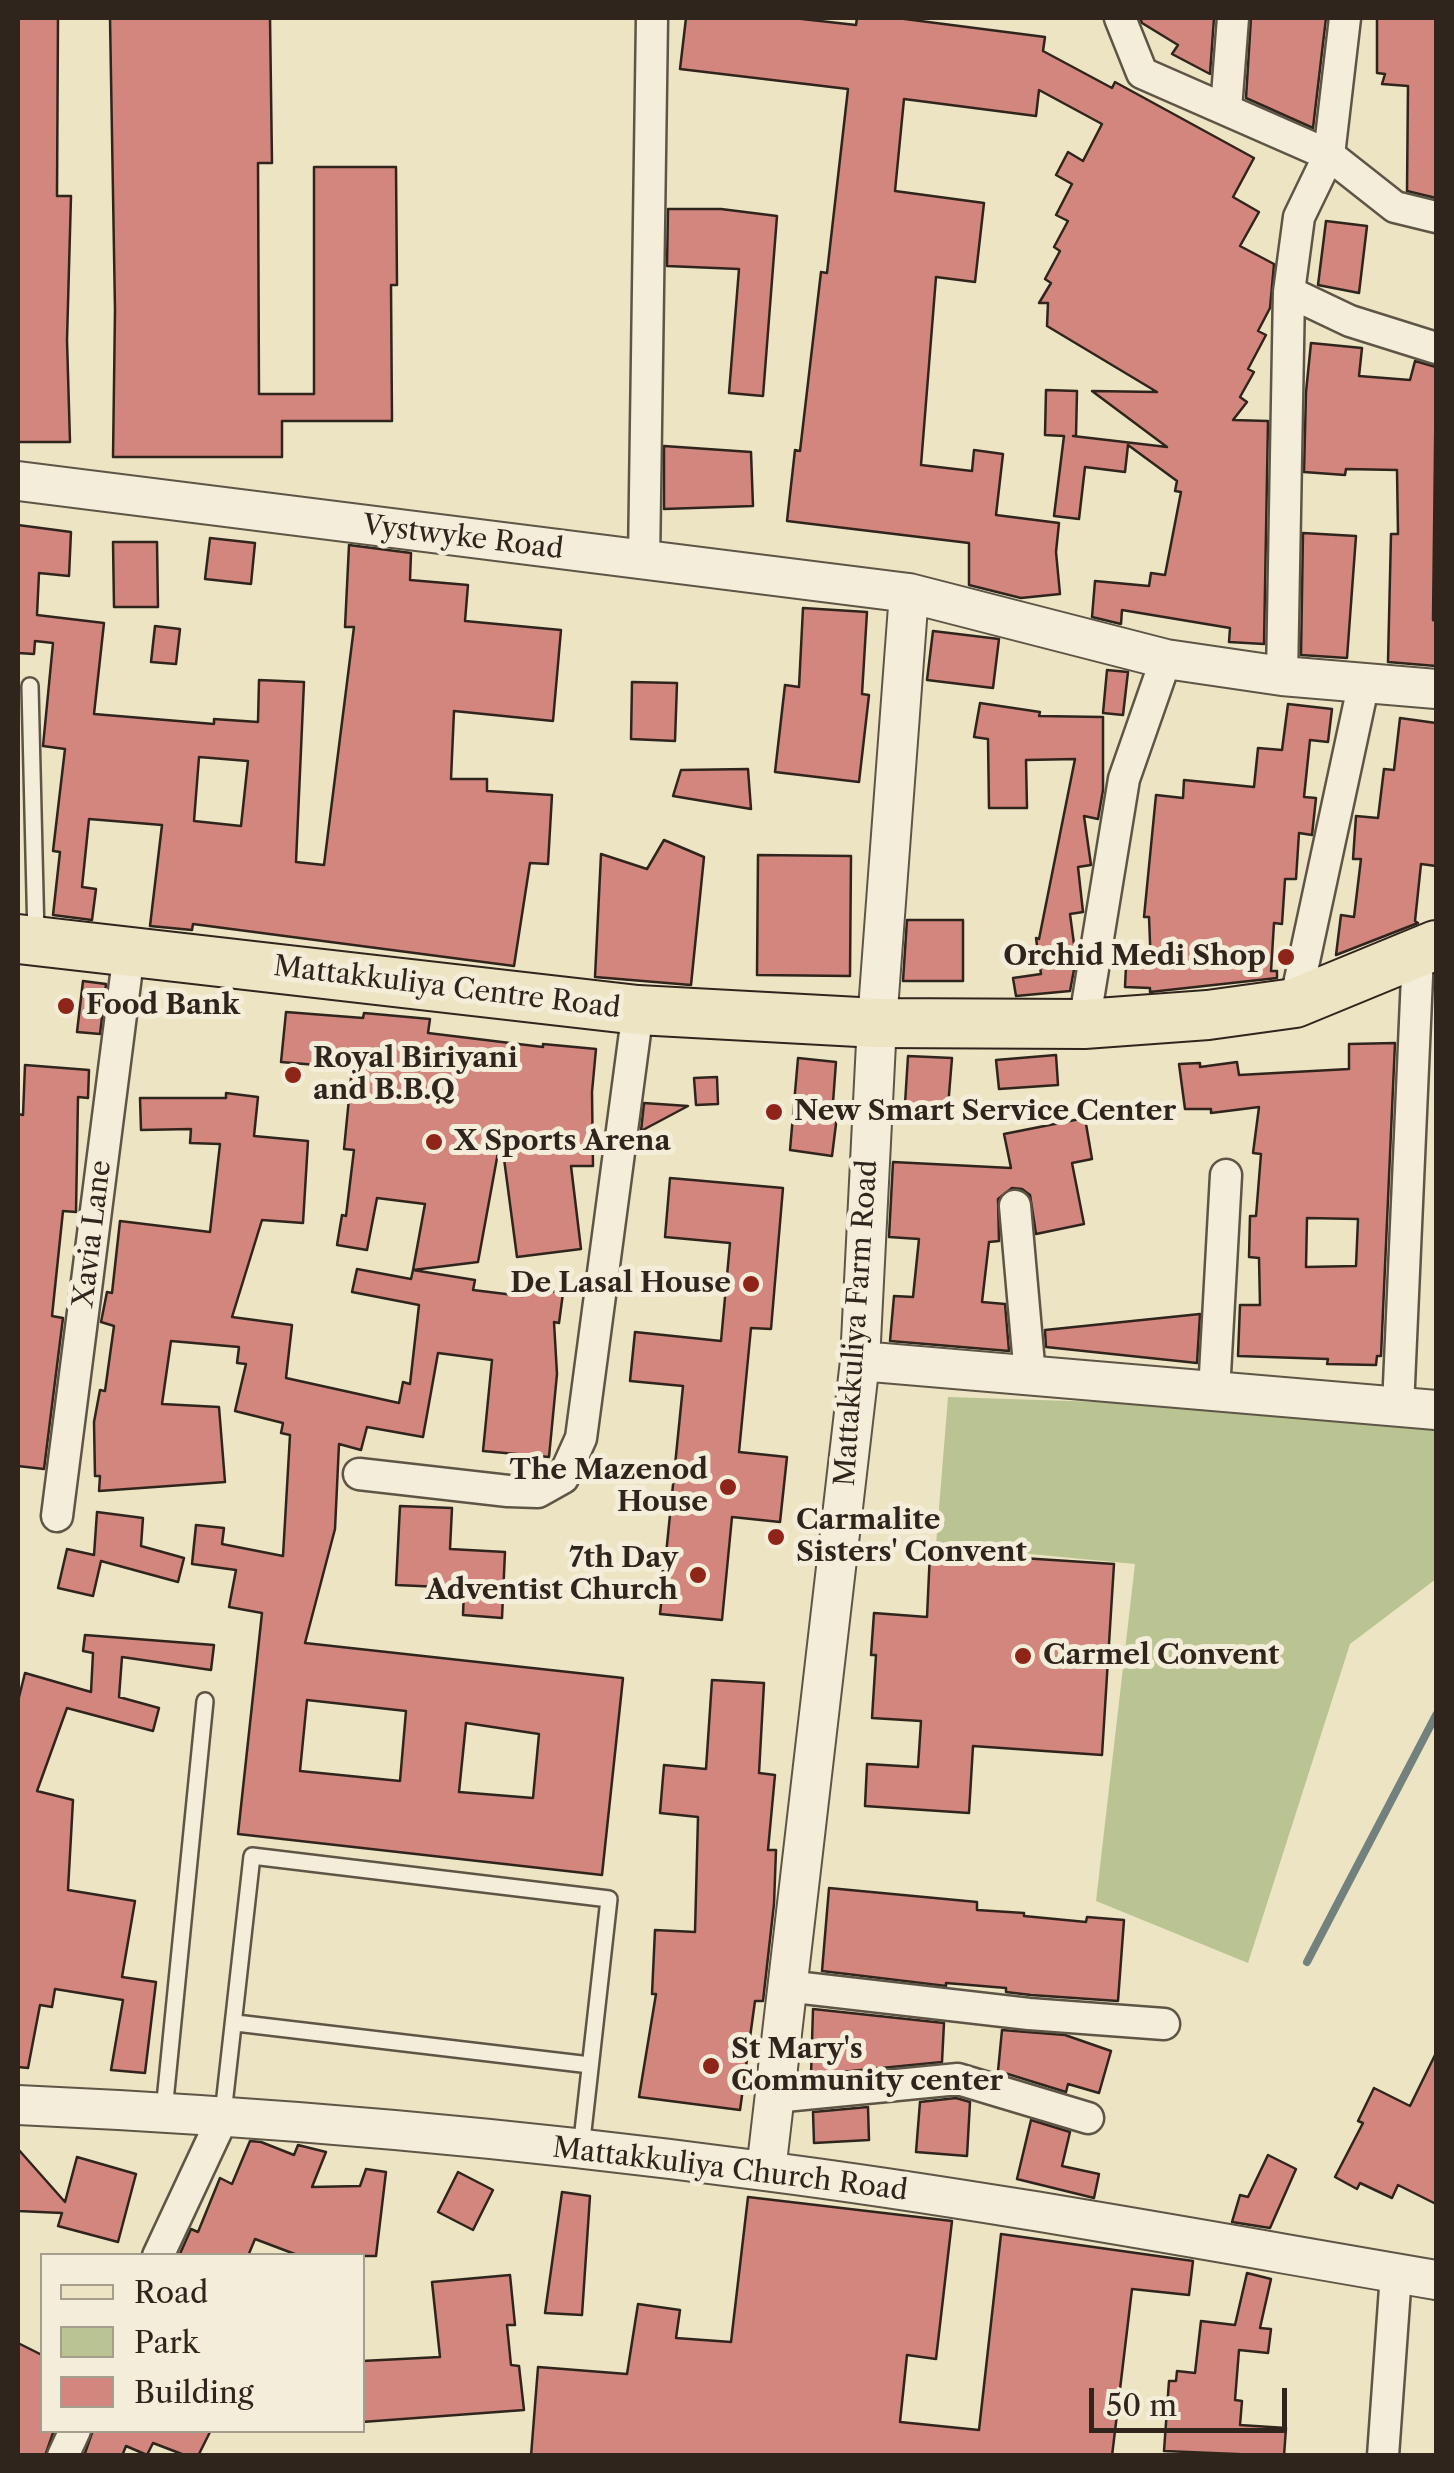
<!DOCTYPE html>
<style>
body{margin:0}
#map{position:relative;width:1454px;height:2473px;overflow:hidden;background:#ede4c4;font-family:"Libre Caslon Text",serif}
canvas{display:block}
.frame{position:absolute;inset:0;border:20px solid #2f251d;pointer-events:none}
.legend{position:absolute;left:40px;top:2253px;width:325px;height:180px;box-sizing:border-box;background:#f3edd9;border:2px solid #a59d8e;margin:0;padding:12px 18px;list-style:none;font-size:30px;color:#2f251d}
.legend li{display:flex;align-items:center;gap:20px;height:50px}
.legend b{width:50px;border:2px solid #a59d8e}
.scale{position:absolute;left:1089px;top:2388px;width:198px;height:45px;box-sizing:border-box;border:5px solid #2f251d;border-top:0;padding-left:12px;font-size:30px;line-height:35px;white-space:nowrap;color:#2f251d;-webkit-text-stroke:8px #f3edd9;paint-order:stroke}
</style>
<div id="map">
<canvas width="1454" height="2473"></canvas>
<div class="frame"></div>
<ul class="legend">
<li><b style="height:12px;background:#ede4c4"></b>Road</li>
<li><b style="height:28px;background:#bac492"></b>Park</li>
<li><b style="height:28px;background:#d3867d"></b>Building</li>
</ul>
<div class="scale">50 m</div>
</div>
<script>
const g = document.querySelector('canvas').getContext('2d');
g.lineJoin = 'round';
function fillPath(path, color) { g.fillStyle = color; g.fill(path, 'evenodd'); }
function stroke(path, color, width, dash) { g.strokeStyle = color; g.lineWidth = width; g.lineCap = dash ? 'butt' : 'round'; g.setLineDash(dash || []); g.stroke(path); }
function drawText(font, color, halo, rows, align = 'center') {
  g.font = font + ' "Libre Caslon Text",serif'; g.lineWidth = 10; g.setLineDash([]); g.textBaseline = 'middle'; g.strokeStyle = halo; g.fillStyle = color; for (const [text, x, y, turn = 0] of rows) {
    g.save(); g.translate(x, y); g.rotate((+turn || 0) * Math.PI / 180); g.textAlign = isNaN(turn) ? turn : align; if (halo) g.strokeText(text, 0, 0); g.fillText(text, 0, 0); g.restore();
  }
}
fillPath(new Path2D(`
 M948 1397 1436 1413V1579L1350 1644 1248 1963 1096 1901 1135 1564 936 1545Z`), '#bac492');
stroke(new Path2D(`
 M1307 1962 1436 1715`), '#72807e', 8);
const building = new Path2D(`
 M18 18H58L57 196H71L67 340 70 442H18Z
 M110 18H270L272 163H258L259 394H314V167H396L397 285H391L392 421H282V457H113L115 310Z
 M686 18H793L856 25 857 18H897L1045 37 1043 51 1112 88 1115 82 1254 158 1233 197 1259 212 1240 246 1274 264 1270 308 1258 331 1266 335 1248 369 1254 372 1240 397 1247 402 1233 420 1268 421 1264 644 1229 642 1230 628 1122 610 1121 624 1092 617 1095 581 1149 586 1151 573 1165 575 1181 492 1175 491 1177 481 1128 445 1125 472 1085 467 1079 519 1054 516 1064 436 1045 435 1046 390 1077 391 1076 436H1073L1167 447 1092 391 1157 392 1047 326 1048 303H1039L1051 283 1045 279 1060 251 1054 247 1068 221 1056 215 1072 184 1056 175 1068 152 1083 161 1102 124 1039 90 1036 116 904 99 895 191 984 203 975 282 936 277 921 465 972 471 974 450 1003 454 996 515 1059 523 1056 552 1060 594 1021 598 969 585V543L787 521 795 450 800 451 821 272 827 273 848 89 680 69Z
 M1140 18H1214L1210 74 1172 54 1178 45 1142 23Z
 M1251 18H1326L1313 128 1246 98Z
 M1377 18H1436V198L1407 191 1408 86 1382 84 1385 74 1377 73Z
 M668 209H721L777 216 763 396 729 393 739 269 667 266Z
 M1326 221 1367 226 1359 293 1318 285Z
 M1311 343 1362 348 1359 376 1410 380 1415 361 1436 367 1433 620 1436 621V666L1388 662 1391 534H1398L1397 470 1346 469 1345 475 1304 472 1306 392Z
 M664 446 751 452 753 506 664 509Z
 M18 525 71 532 69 576 39 573 37 615 104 623 94 714 214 724V719L258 722 259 680 304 682 296 862 324 865 354 627H345L349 545 411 553 410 580 468 585 465 621 561 630 553 721 454 711 451 779H487V791L552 795 548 864 530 863 514 966 193 924 192 930 150 926 162 825 89 819 82 887 96 889 92 920 53 915 60 852 53 851 65 749 43 746 53 643 35 641 34 654 18 653ZM199 757 248 761 241 826 194 821Z
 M1303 533 1356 536 1347 658 1301 655Z
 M210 538 255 543 251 584 205 579Z
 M113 542H157L158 607H114Z
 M803 608 867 612 862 694 869 695 859 782 775 772 785 685 799 687Z
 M155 626 180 629 176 664 151 662Z
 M933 631 999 639 993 688 927 680Z
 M1107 670 1128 672 1123 715 1103 713Z
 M632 682 677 683 675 741 631 739Z
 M980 703 1040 712 1039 716 1103 717V790L1098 819 1084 816 1091 865 1078 867 1083 912 1070 914 1076 959 1070 991 1016 996 1013 978 1041 974 1036 938 1039 939 1075 759 1026 760 1027 808H989L988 739 974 737Z
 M1288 704 1332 709 1328 742 1310 740 1304 797 1316 798 1312 835 1299 833 1296 879H1285L1282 924 1274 923 1271 971H1277V978L1150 992V988L1125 987 1126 966 1151 967 1149 917H1144L1156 795 1183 798 1184 780 1254 787 1258 748 1282 750Z
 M1400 718 1436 723V866L1421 864 1415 921 1418 923 1336 955 1341 915 1354 917 1361 859H1353L1356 816 1378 818 1384 769 1394 770Z
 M748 769 751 809 673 796 681 770Z
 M664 840 704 857 691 985 595 977 601 854 647 869Z
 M758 855 851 856 850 976 757 975Z
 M907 920H963V981H903Z
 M83 981 106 984 100 1034 77 1032Z
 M286 1012 363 1018 364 1013 430 1019 428 1033 543 1047V1044L596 1049 592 1092 593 1166H571L581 1249 517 1257 501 1136 478 1262 413 1270 425 1204 377 1198 367 1250 337 1245 342 1215 346 1216 354 1150 344 1149 352 1068 281 1062Z
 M1395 1043 1381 1356H1377L1376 1365 1327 1364 1328 1359 1238 1356 1240 1305H1260L1259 1258 1249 1257 1250 1216H1256L1261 1154 1253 1153 1259 1107 1211 1113V1109H1185L1179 1064 1200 1063V1067L1237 1062 1239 1075 1349 1069V1044ZM1307 1218 1358 1219 1356 1266 1306 1267Z
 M1056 1055 1058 1085 999 1089 996 1060Z
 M908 1056 952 1058 948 1107 905 1104Z
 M798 1058 836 1062 832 1116H837L832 1156 790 1150Z
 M25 1065 89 1070 88 1098 78 1097 76 1212 63 1211 52 1316 63 1318 44 1469 18 1466V1114L23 1115Z
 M717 1077 718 1104 696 1105 694 1078Z
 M226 1093 258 1097 254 1136 308 1141 303 1223 262 1220 232 1317 292 1325 286 1378 399 1403 403 1382 410 1384 419 1305 352 1292 357 1269 411 1279 413 1270 475 1280 473 1290 522 1296 521 1286 563 1293 559 1323 554 1322 557 1374 549 1457 483 1451 492 1360 438 1353 423 1437 367 1427 361 1450 339 1444 335 1529 305 1643 623 1678 602 1875 238 1834 262 1613 229 1607 236 1570 192 1564 196 1525 224 1528 222 1544 283 1556 290 1435 281 1433 283 1423 235 1411 246 1364 237 1363 239 1347 171 1341 162 1404 219 1407 225 1482 99 1491 100 1476H95L94 1422 100 1390 105 1391 114 1326 101 1322 107 1292 112 1293 120 1221 210 1232 220 1144 190 1143 191 1129 141 1130 140 1098H226ZM307 1700 406 1711 400 1781 300 1771ZM466 1723 539 1734 533 1798 459 1792Z
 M644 1103 688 1106 641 1131Z
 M1085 1118 1092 1159 1072 1163 1084 1224 1036 1234 1030 1195 1022 1189 1012 1188 998 1199 999 1241 989 1242 982 1302 1005 1304 1009 1351 890 1341 894 1296 913 1297 919 1239 889 1237 893 1162 1011 1168 1004 1134Z
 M670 1178 783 1188 771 1329 751 1328 739 1452 787 1457 780 1522 732 1517 722 1620 660 1614 683 1386 630 1381 635 1332 721 1341 730 1243 665 1237Z
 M1200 1314 1197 1363 1046 1347 1045 1330Z
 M400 1506 452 1508 450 1549 505 1552 502 1618 463 1615 464 1588 396 1585Z
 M97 1512 143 1518 141 1546 184 1558 178 1582 101 1561 93 1596 58 1588 67 1549 94 1555Z
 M930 1552 1114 1564 1102 1755 973 1746 969 1813 865 1806 867 1764 918 1767 921 1721 872 1718 876 1655H871L874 1613 927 1617Z
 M85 1635 214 1645 211 1670 122 1657 119 1697 159 1708 153 1731 67 1708 37 1791 73 1800 68 1890 135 1901 122 1977 156 1982 145 2073 111 2070 123 2000 55 1989 52 2007 40 2005 28 2068 18 2067V1701L25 1673 91 1692 93 1653 83 1651Z
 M712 1680 764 1683 759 1773 775 1775 768 1850H776L774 1904 763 2001H755L740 2110 639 2097 656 1994H652L655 1930 695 1932 698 1817 660 1813 664 1765 706 1769Z
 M829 1888 977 1902V1910L1024 1913V1916L1086 1922 1087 1917 1124 1920 1118 2001 1031 1995 1006 1992V1988L946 1983V1986L822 1971Z
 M813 2009 944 2023 942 2062 811 2075Z
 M1002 2030 1065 2035 1111 2051 1099 2093 1068 2084 1066 2092 998 2071Z
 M1436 2053V2204L1398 2185 1392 2198 1360 2183 1357 2189 1335 2177 1363 2123 1358 2121 1374 2088 1410 2106Z
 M956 2098 970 2102 967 2156 916 2152 920 2102Z
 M868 2107 869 2140 814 2143 813 2112Z
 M1031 2120 1070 2132 1062 2166 1099 2174 1094 2198 1017 2179Z
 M250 2141 261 2142 294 2155 298 2145 326 2152 312 2187 360 2186 366 2169 386 2172 376 2256H300L255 2239 248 2256H179L191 2229 198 2232 220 2178 232 2184Z
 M18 2149 65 2202 77 2157 136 2174 118 2242 58 2226 62 2213 18 2211Z
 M1268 2155 1296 2169 1270 2228 1232 2222 1240 2195 1248 2197Z
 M458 2172 493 2190 473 2230 438 2212Z
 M562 2192 590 2196 582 2315 545 2313Z
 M748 2197 952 2221 936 2359 907 2355 900 2422 979 2430 1001 2234 1193 2261 1189 2295 1132 2289 1112 2456H531L538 2367 627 2374 638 2304 680 2310 676 2338 731 2342Z
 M1247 2273 1271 2279 1260 2328 1271 2329 1268 2353 1239 2350 1235 2400 1242 2401 1240 2425 1286 2428 1284 2456 1164 2451 1169 2381H1176L1177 2371 1195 2373 1201 2321 1235 2325Z
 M510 2275 515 2325H507L511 2365 519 2366 524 2410 362 2422V2361L440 2357 432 2282Z
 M18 2343 42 2355V2430H54L45 2456H18Z
 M93 2430H211L198 2456H187L153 2443 147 2455 126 2446 122 2456H84Z`);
fillPath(building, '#d3867d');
stroke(building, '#2f251d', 2.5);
const service = new Path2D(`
 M30 686 36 937
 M236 2023 590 2065
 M164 2111 205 1701
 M223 2114 252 1856 609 1899 581 2149`);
const minor = new Path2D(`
 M1120 18 1142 73 1329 155 1299 217 1289 292 1282 676
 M1345 18 1329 155 1395 207 1436 217
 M1226 109 1233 18
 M1289 292 1350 321 1436 348
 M644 561 652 18
 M1295 1003 1364 682
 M1084 1024 1124 779 1166 659
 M1015 1206 1030 1376
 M1214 1392 1226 1175
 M1398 1407 1418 954
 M359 1474 508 1491 538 1492 563 1478 581 1438 638 1010
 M57 1516 129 952
 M786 1986 1029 2014 1164 2024
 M774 2097 958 2079 1088 2118
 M158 2256 223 2117
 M63 2456 75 2430
 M1383 2456 1396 2274`);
const tertiary = new Path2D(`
 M18 481 909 593 1166 659 1282 676 1436 689
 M860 1361 1436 1410
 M18 2105C266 2116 517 2138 764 2171 989 2200 1213 2242 1436 2280
 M766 2171 860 1361 877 1023 909 593`);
const primary = new Path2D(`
 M18 939 638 1010 877 1023 1084 1024 1208 1015 1295 1003 1436 945`);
stroke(service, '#5e5547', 20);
stroke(minor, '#5e5547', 35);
stroke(tertiary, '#5e5547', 42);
stroke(primary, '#2f251d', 52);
stroke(service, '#f3edd9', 15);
stroke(minor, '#f3edd9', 30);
stroke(tertiary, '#f3edd9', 38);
stroke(primary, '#ede4c4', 48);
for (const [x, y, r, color] of [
 [1286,957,10,"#8f2418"],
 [66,1006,10,"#8f2418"],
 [293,1075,10,"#8f2418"],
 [774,1112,10,"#8f2418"],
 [434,1142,10,"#8f2418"],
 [751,1284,10,"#8f2418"],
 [728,1487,10,"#8f2418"],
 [776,1537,10,"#8f2418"],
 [698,1575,10,"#8f2418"],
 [1023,1656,10,"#8f2418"],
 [711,2066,10,"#8f2418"]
]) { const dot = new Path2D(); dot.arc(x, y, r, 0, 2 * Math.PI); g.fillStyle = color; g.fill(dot); stroke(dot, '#f3edd9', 4); }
drawText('28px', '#2f251d', '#f3edd9', [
 ["Vystwyke Road",463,538,7],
 ["Mattakkuliya Centre Road",447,988,7],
 ["Xavia Lane",93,1234,-83],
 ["Mattakkuliya Farm Road",857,1323,-86],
 ["Mattakkuliya Church Road",730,2170,7]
]);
drawText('bold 28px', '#2f251d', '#f3edd9', [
 ["Orchid Medi Shop",1266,957,"right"],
 ["Food Bank",86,1006],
 ["Royal Biriyani",313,1059],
 ["and B.B.Q",313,1091],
 ["New Smart Service Center",794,1112],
 ["X Sports Arena",454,1142],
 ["De Lasal House",731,1284,"right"],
 ["The Mazenod",708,1471,"right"],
 ["House",708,1503,"right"],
 ["Carmalite",796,1521],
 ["Sisters' Convent",796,1553],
 ["7th Day",678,1559,"right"],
 ["Adventist Church",678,1591,"right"],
 ["Carmel Convent",1043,1656],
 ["St Mary's",731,2050],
 ["Community center",731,2082]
], 'left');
</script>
